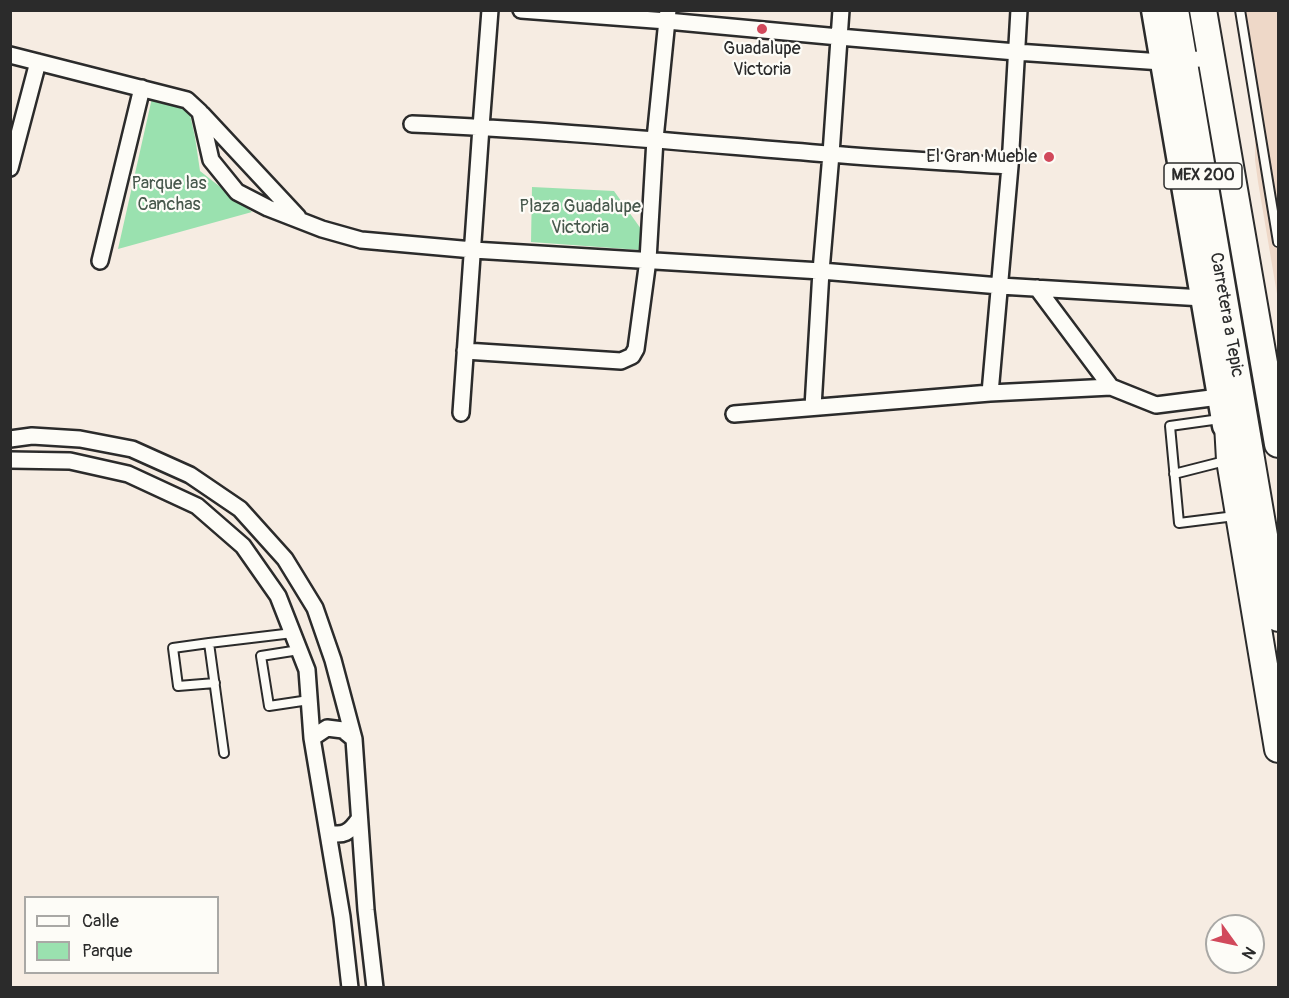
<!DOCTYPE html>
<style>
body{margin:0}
#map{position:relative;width:1289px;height:998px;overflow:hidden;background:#f6ece2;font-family:Pangolin,sans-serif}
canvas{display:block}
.frame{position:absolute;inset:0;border:12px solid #2b2b2b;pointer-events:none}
.legend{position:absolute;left:24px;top:896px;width:195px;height:78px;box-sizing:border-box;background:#fdfcf7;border:2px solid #a9a8a5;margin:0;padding:8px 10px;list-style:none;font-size:18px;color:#2b2b2b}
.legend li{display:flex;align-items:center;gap:12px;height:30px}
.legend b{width:30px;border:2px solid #a9a8a5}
.north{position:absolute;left:1205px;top:914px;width:60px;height:60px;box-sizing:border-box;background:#fdfcf7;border:2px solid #a9a8a5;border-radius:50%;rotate:123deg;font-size:16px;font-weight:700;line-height:24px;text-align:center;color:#2b2b2b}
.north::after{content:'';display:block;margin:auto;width:21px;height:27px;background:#d1495b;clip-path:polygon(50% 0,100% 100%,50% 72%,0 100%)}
</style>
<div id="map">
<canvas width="1289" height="998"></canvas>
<div class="frame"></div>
<ul class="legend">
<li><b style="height:8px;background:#fdfcf7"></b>Calle</li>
<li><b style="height:16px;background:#9ae1af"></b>Parque</li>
</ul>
<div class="north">N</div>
</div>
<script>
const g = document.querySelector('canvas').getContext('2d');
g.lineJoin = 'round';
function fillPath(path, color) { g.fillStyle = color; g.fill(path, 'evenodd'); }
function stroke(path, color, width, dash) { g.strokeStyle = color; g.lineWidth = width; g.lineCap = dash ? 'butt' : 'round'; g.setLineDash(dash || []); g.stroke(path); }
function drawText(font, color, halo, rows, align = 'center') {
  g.font = font + ' Pangolin,sans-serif'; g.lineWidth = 4.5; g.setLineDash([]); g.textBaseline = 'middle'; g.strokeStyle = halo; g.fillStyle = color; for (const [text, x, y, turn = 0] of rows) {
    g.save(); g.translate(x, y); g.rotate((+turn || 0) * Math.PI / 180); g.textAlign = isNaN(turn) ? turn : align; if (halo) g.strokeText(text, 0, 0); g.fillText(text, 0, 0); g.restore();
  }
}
fillPath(new Path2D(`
 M1235 11H1278V300L1258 182 1255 160V138Z`), '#eed8c8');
fillPath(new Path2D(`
 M152 98 188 106 195 137 200 171 252 212 118 249Z
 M532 187 614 191 641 229 640 250 531 242Z`), '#9ae1af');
const service = new Path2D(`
 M1240 10 1278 242
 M1220 419 1170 426 1179 523 1235 516
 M1174 474 1225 461
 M209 643 173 648 178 686 215 683
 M299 650 261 656 269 706 309 700
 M224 753 209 643 293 633`);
const minor = new Path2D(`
 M521 10 667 21 839 37 1016 52 1162 62 1212 58
 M10 55 187 100 200 112 211 160 237 192 268 208 322 229 361 240 473 250 821 271 1000 286 1203 298
 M202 114 298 217
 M412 124C551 130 690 143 829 154 889 159 950 162 1010 166
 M10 168 38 62
 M100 261 142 88
 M1037 288 1111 387
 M465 351 621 361 632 356 636 349 648 260 655 139 668 10
 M990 393 1010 166 1019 10
 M813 407 821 271 831 154 841 10
 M461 413 481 127 490 10
 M734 414 990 393 1111 387 1156 405 1219 397
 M10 439 32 436 80 439 132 449 190 475 240 509 285 559 315 608 333 660 354 739 366 910 375 988
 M10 460 70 461 128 474 197 506 243 546 278 596 307 670 312 738 342 917 350 988
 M312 738 327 728 343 730 354 739
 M328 833C344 836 349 833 359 819`);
const secondary = new Path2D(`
 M1153 10 1224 426`);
const trunk = new Path2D(`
 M1175 10 1278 618
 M1203 10 1278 444
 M1227 406 1230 460 1278 749`);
stroke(service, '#2b2b2b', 12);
stroke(minor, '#2b2b2b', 20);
stroke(secondary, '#2b2b2b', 27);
stroke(trunk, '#2b2b2b', 30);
stroke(service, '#fdfcf7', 8);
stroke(minor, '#fdfcf7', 15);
stroke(secondary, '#fdfcf7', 22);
stroke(trunk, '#fdfcf7', 26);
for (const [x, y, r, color] of [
 [762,29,6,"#d1495b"],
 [1049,157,6,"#d1495b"]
]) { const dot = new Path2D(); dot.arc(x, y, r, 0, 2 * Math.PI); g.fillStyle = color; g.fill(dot); stroke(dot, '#fdfcf7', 2); }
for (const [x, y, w] of [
 [1203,176,78]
]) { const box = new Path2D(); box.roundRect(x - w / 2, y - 13, w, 26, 4.5); g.fillStyle = '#fdfcf7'; g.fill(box); stroke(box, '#2b2b2b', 1.5); }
drawText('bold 16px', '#2b2b2b', null, [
 ["MEX 200",1203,176]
]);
drawText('18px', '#2b2b2b', '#fdfcf7', [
 ["Guadalupe",762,49],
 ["Victoria",762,70],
 ["El Gran Mueble",1037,157,"right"]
]);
drawText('18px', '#47584c', '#fdfcf7', [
 ["Parque las",169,184],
 ["Canchas",169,205],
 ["Plaza Guadalupe",580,207],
 ["Victoria",580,228]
]);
drawText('18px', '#2b2b2b', '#fdfcf7', [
 ["Carretera a Tepic",1226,315,80]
]);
</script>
